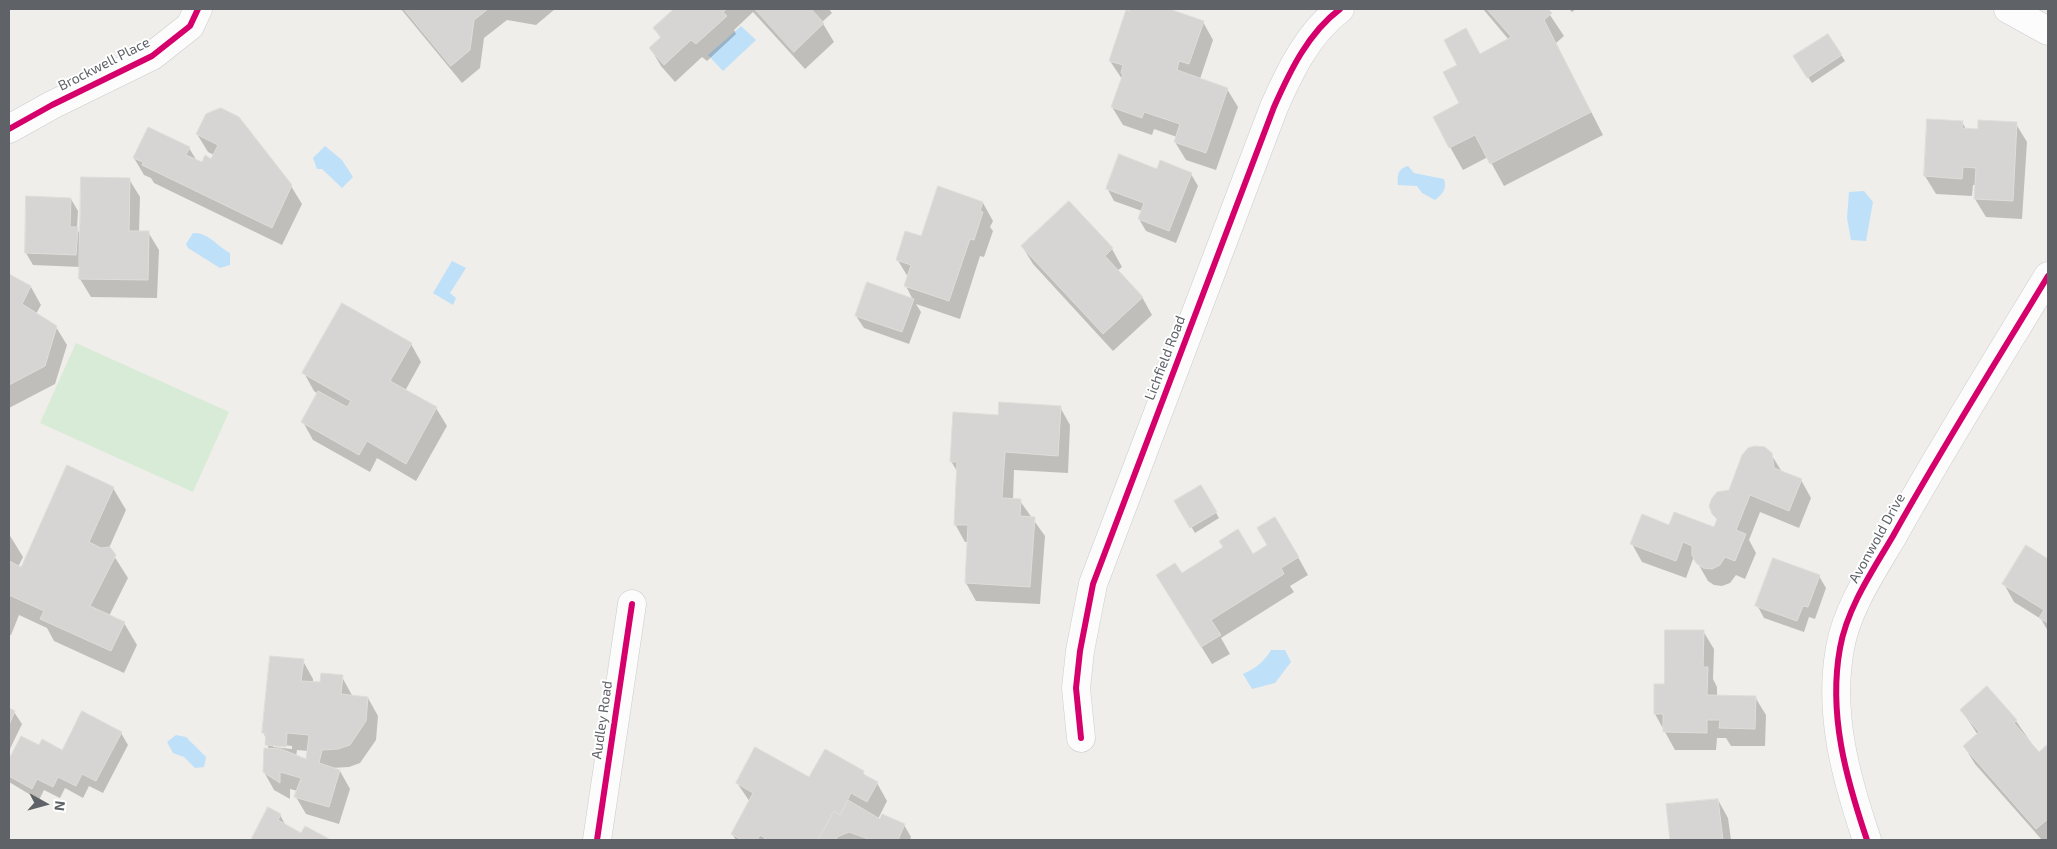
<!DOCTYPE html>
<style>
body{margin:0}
#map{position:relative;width:2057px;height:849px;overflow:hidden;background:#efeeea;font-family:"Exo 2",sans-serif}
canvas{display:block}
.frame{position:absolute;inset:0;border:10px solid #5f6368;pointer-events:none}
.north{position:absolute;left:20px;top:779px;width:50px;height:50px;-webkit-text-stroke:4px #fff;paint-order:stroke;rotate:97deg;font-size:14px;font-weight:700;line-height:20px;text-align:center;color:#5f6368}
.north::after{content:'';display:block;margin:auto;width:18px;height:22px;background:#5f6368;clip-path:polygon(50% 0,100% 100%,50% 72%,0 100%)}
</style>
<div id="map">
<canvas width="2057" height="849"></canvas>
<div class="frame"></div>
<div class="north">N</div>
</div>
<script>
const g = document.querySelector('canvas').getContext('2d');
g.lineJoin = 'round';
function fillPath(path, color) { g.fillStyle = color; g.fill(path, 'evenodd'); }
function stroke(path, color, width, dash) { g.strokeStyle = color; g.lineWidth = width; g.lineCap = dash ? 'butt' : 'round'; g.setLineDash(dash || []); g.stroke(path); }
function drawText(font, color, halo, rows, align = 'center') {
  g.font = font + ' "Exo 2",sans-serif'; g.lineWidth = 4; g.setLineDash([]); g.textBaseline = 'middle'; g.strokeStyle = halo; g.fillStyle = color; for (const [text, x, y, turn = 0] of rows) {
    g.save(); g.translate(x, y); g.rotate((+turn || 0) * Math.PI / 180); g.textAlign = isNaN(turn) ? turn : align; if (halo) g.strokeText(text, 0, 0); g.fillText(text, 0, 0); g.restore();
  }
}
fillPath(new Path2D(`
 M76 343 229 412 193 492 40 423Z`), '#d8ebd6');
fillPath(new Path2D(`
 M741 26 756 40 723 71 708 55Z
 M325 146 342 160 353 177 342 188 322 169H317L313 158Z
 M1408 166 1414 173 1444 179C1447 189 1443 194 1435 200L1422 193 1417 186 1398 185C1397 174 1398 169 1408 166Z
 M1864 191 1873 202 1866 241 1851 240 1847 218 1849 192Z
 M193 233C208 232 217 246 230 253V265L220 268 188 248 186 244Z
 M452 261 466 268 450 293 456 298 453 305 433 293Z
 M1271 650H1285L1291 662 1275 683 1252 689 1243 674C1256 668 1264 662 1271 650Z
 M176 735 186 737 206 757 204 767 195 768 184 757 173 753 167 742Z`), '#bfe0f9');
fillPath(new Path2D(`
 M401 9H555L536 25 507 20 484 38 480 68 462 83Z
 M676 9H829L832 13 822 22 834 42 805 69 753 12 734 30 736 34 707 61 702 57 675 82 661 66 651 49 661 39 655 28Z
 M1131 9H1160L1203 22 1213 40 1200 79 1227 89 1238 107 1216 170 1186 160 1175 142 1177 137 1154 129 1152 135 1123 125 1112 107 1122 79 1110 61Z
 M1483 9H1546L1564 36 1556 43 1603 135 1504 186 1488 157 1463 170 1450 147 1460 104 1480 55 1509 40Z
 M1569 9H1576L1572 12Z
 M1828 35 1845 61 1812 83 1798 62Z
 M207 115 291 186 302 204 282 245 154 183 151 178 144 175 134 158 189 148 197 161 202 163 212 160 214 155 208 152 197 134Z
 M1962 122 1966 129 1979 130 2016 124 2027 142 2022 219 1986 217 1975 199 1976 185H1973L1972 196 1936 194 1925 176Z
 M1157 170 1191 174 1198 186 1176 243 1146 231 1139 219 1142 211 1114 201 1107 188Z
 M129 179 140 197 139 232H148L159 250 157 298 91 297 80 279 81 267 33 265 26 253 71 199 78 211 77 229 81 236Z
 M983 203 993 221 990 227 993 231 984 257 980 256 960 319 916 304 921 312 909 344 864 328 856 316 913 300 906 286 908 277 897 259 922 238Z
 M1022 246 1112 249 1122 267 1117 271 1142 297 1152 315 1113 351 1033 264Z
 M9 275 31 287 41 305 36 314 56 327 67 345 55 384 9 408Z
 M411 344 421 362 405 391 436 408 447 426 416 481 377 458 370 472 313 440 303 422 318 394 314 391 304 373Z
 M1060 407 1070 425 1068 473 1014 470 1013 500 1020 501 1045 536 1040 604 976 601 966 583 968 542H965L955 524 958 473 951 461 999 417Z
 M1771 454 1782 472 1801 480 1811 498 1799 528 1760 512 1749 540 1756 553 1745 579 1736 575 1730 583 1722 586 1714 585 1708 581 1696 560 1693 559 1686 578 1642 562 1632 544 1670 526 1715 529 1718 521 1713 513 1729 491Z
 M1201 486 1219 518 1195 533 1176 501Z
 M113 488 126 510 109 548 128 578 109 616 124 623 137 645 124 673 54 641 47 628 19 615 11 635H9V534L23 557 18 567 22 568Z
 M2026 547 2048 560V631L2041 619 2014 602 2004 584Z
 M1298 557 1308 575 1290 586 1294 592 1221 638 1230 654 1212 664 1168 593 1182 575Z
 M1819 576 1826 588 1815 619 1809 617 1804 632 1764 618 1757 605Z
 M1703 631 1714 649 1713 679 1717 687V696L1755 697 1766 715 1765 746H1731L1726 738H1717L1716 750H1675L1655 714 1665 686Z
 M303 661 313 679V683L321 684 342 677 353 697 368 698 378 716 376 740 360 763 349 767 331 768 340 771 350 789 339 824 306 814 296 797 298 791 290 789V799L274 790 264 772 269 750 264 733ZM273 744 292 746V749L273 747ZM297 750 308 751 307 761 296 757Z
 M9 709 14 712 22 724 9 751Z
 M1962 711 2016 721 2039 754 2048 746V840H2042L1975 764 1964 746 1978 735Z
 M121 733 128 745 103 793 89 786 83 798 65 788 60 798 44 790 39 800 9 782V762L21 738 39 747 63 752Z
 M863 772 866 777 877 783 887 801 878 819 904 825 911 837 910 840H736L732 834 750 802 737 783 809 779Z
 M1718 800 1728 818 1731 840H1671L1667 806Z
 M268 809 280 815 286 826 302 835 305 828 328 840H252Z`), '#0003');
const building = new Path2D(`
 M404 9H488L474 20 470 50 451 66Z
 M674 9H727L723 12 727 16 696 44 691 40 664 65 649 48 661 37 653 28Z
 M755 9H811L824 23 794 52Z
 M1130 9H1169L1204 21 1189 64 1179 61 1177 70 1228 88 1206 153 1174 142 1180 124 1144 112 1142 118 1111 107 1123 74 1121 73 1123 65 1109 61 1126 10 1129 11Z
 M1487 9H1548L1552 13 1544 20 1591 112 1490 164 1475 135 1449 148 1433 117 1459 103 1443 72 1457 65 1444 40 1466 28 1480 54 1511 37Z
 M1828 34 1842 55 1807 78 1793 56Z
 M221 108 239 117 292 185 272 228 142 165 143 162 133 158 148 127 190 147 186 155 202 162 205 155 211 159 218 145 196 134 206 114Z
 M1927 119 1963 121 1962 128 1978 129V120L2017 122 2013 201 1974 199 1976 168 1963 167 1962 179 1924 176Z
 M1119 154 1157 169 1160 160 1192 173 1169 231 1138 219 1144 203 1106 189Z
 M81 177 130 178 129 231H149L148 280 79 279Z
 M938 186 983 202 980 211 983 212 974 240 970 239 949 301 904 286 911 265 896 260 905 231 921 236Z
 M26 196 71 198 70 227H78L76 255 25 253Z
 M1069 201 1113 248 1105 256 1143 297 1103 334 1021 246Z
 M9 274 31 286 22 304 57 326 45 366 9 385Z
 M867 282 914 299 902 332 855 316Z
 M342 303 412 343 390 381 437 407 406 464 367 441 359 455 301 422 318 391 347 407 351 401 302 373Z
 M999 402 1061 406 1058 456 1005 452 1002 498 1021 499 1020 516 1035 517 1030 587 965 583 968 525H954L957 462H950L953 412 998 415Z
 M1756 446 1765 447 1772 453 1774 468 1802 479 1789 511 1750 495 1736 530 1746 534 1735 561 1725 557 1720 565 1712 569 1703 568 1696 563 1692 555V546L1683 542 1676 561 1630 544 1642 514 1669 525 1674 512 1714 527 1717 519 1712 514 1709 506 1712 498 1717 492 1729 490 1742 455 1748 448Z
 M67 465 114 487 89 542 101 548 110 547 116 555 90 606 125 622 111 651 40 619 44 611 9 595V561L21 567Z
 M1201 485 1217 512 1190 528 1174 501Z
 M1275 517 1299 557 1281 568 1284 574 1211 620 1221 635 1201 647 1156 575 1175 563 1182 573 1223 547 1219 541 1238 529 1253 554 1267 545 1257 528Z
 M2026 545 2048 559V623L2039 618 2044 610 2002 584Z
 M1773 558 1820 575 1808 607 1803 606 1797 621 1755 606Z
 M1665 630H1704L1703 667H1708L1707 695 1756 696 1755 729 1719 728 1720 720H1707V733L1663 732V714H1654V684H1664Z
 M270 656 304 659 301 681 320 682 321 673 343 675 341 694 368 697 366 721 350 745 338 749 322 750 319 763 340 770 329 807 294 797 301 778 280 772V783L263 772 264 748 281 749 306 759 309 735 287 733 286 747 265 745 266 734 262 733Z
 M1987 686 2017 720 2014 723 2039 752 2048 744V819L2036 829 1963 746 1979 732 1960 710Z
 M9 708 15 711 9 725Z
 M82 711 122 732 96 781 82 774 76 786 58 777 53 787 37 779 32 789 9 776V759L21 736 39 745 42 739 62 750Z
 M755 747 809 777 825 749 864 771 863 774 878 782 867 802 851 793 840 815 834 811 818 840H764L765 838 760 835 757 840H742L731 834 753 793 736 783Z
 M1718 799 1723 840H1670L1666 804Z
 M848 800 880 819 882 814 905 824 898 840H871L849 832 837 837 836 840H818L834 811 840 815Z
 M268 807 281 814 278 820 301 833 305 826 331 840H251Z`);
fillPath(building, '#d6d5d3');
stroke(building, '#deddd9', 1);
const minor = new Path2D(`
 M2008 9 2048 31
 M9 129 52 105 152 56 190 26 198 9
 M1081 738 1076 688 1080 651 1093 584 1274 107C1290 71 1308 33 1340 9
 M597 840 632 604
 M1867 840C1846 778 1828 714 1840 648 1847 608 1873 570 1893 536 1942 448 1996 362 2048 276`);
stroke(minor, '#cbcccc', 29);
stroke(minor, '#fdfcfc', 28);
stroke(new Path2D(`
 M9 129 52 105 152 56 190 26 198 9
 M1081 738 1076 688 1080 651 1093 584 1274 107C1290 71 1308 33 1340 9
 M597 840 632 604
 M1867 840C1846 778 1828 714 1840 648 1847 608 1873 570 1893 536 1942 448 1996 362 2048 276`), '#d6006c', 6);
drawText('14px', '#5f6368', '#fff', [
 ["Brockwell Place",104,64,-27],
 ["Lichfield Road",1165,358,-69],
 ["Avonwold Drive",1877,538,-61],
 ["Audley Road",602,720,-82]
]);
</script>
